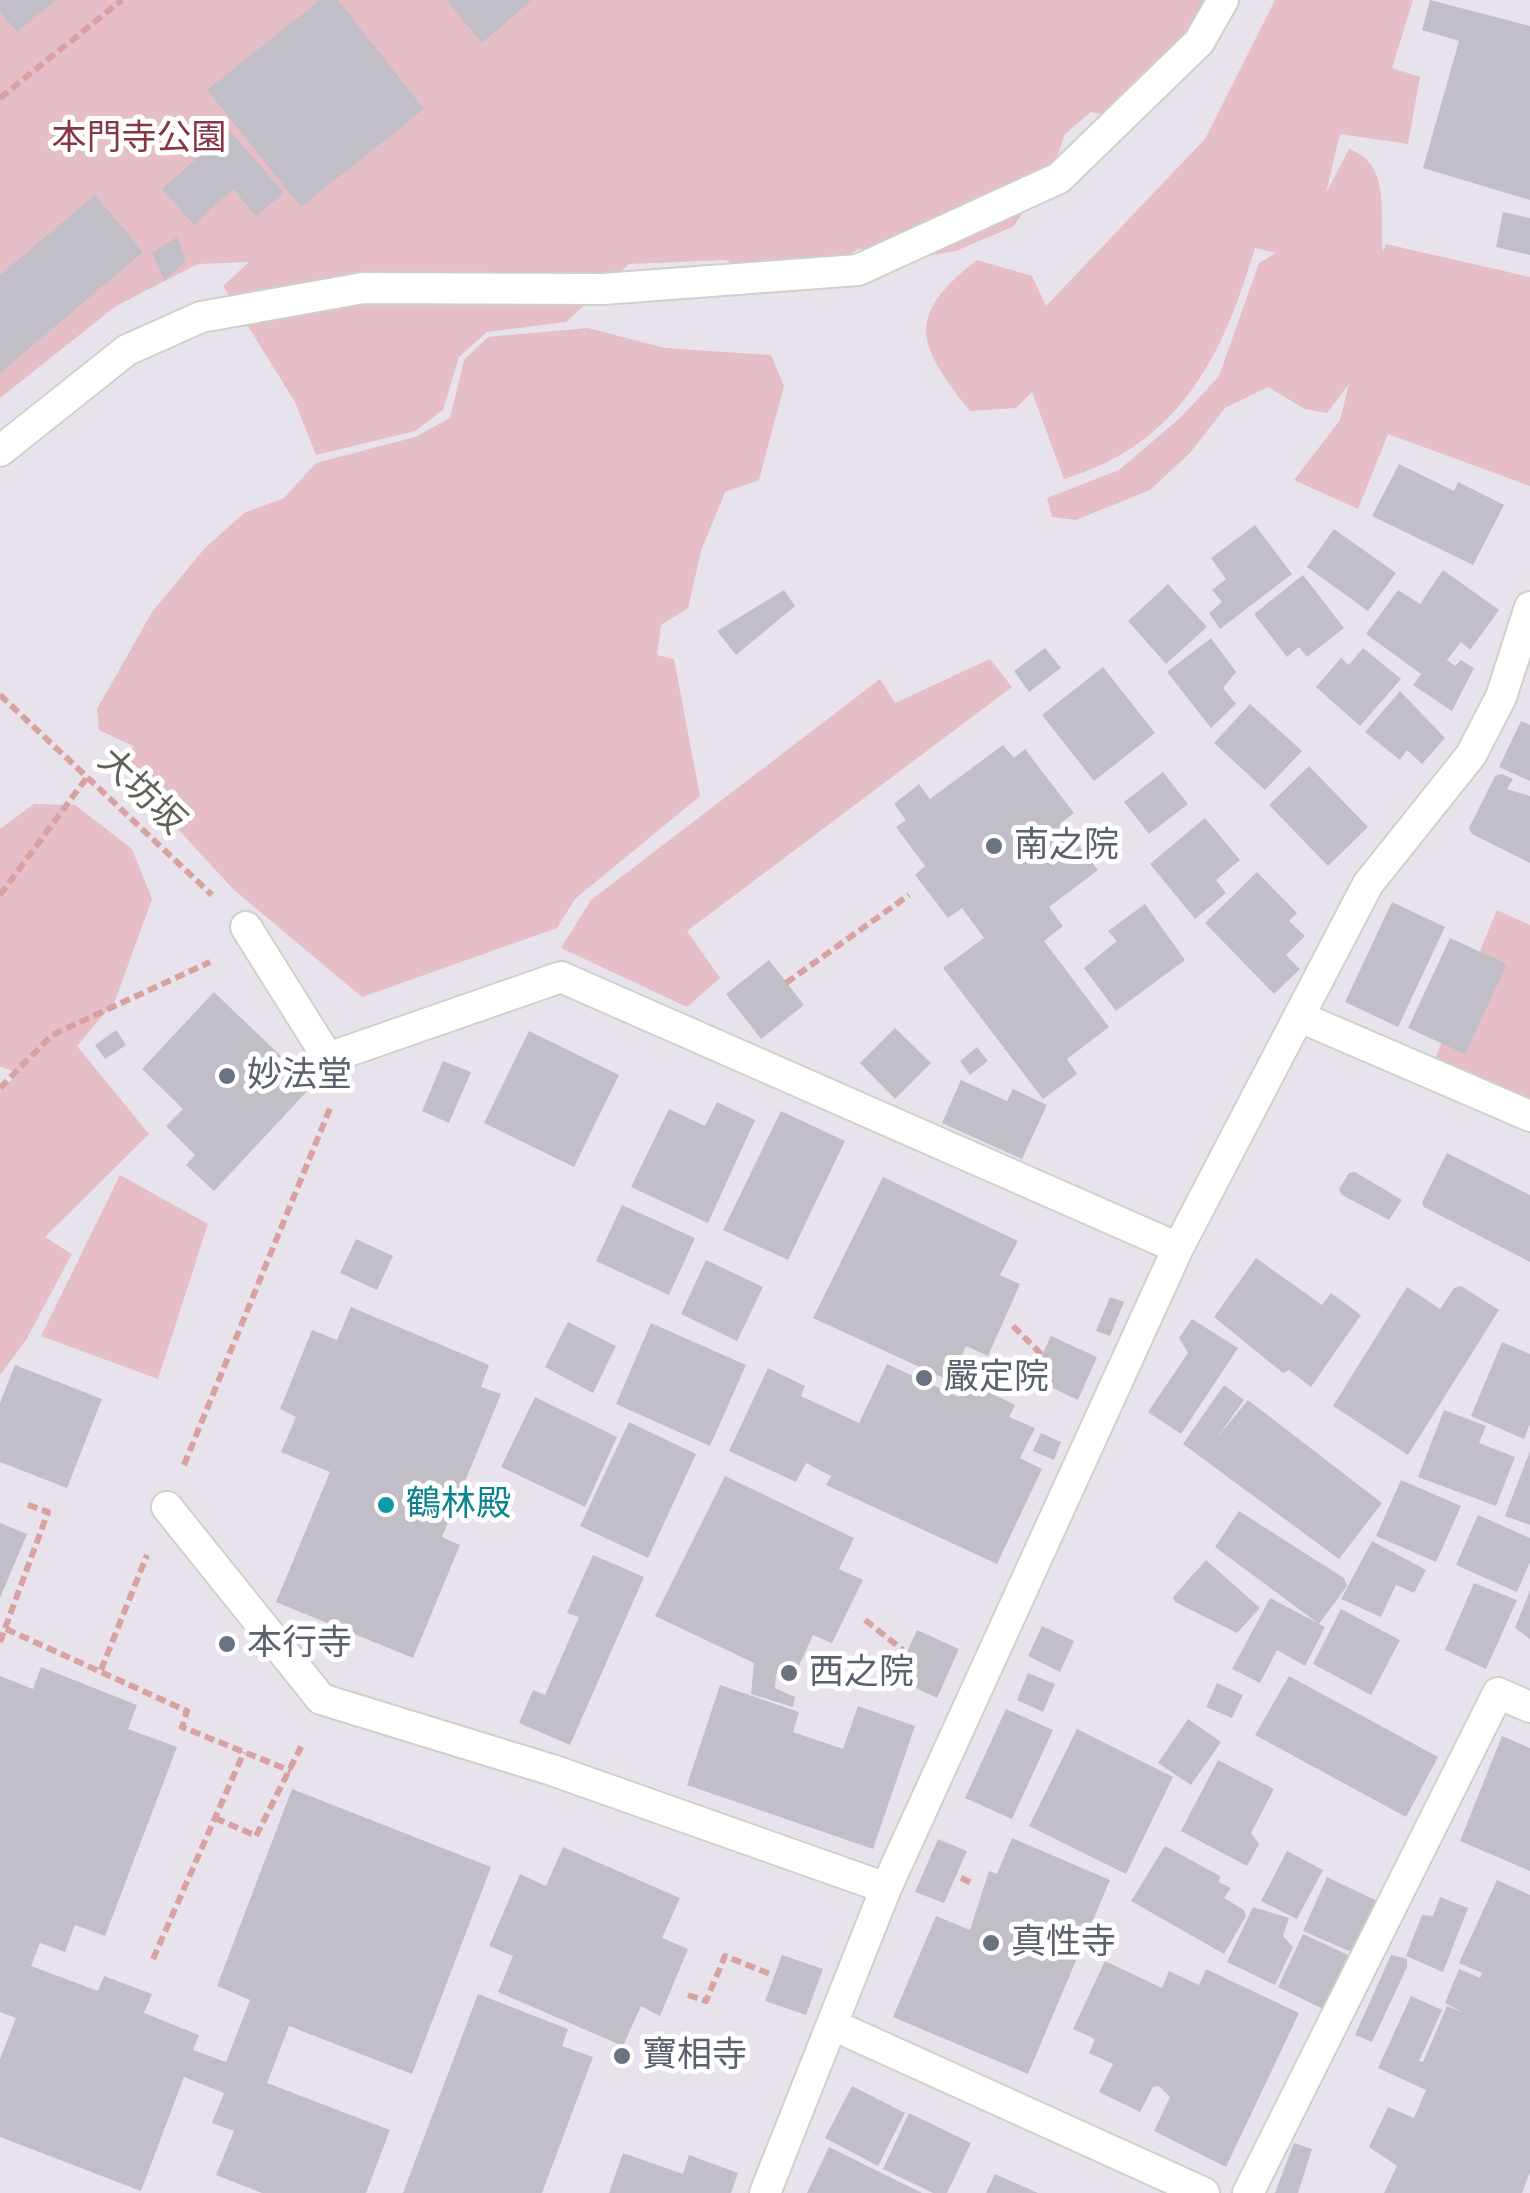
<!DOCTYPE html>
<meta charset="utf-8">
<style>
body{margin:0}
canvas{display:block;background:#e8e2ed}
</style>
<canvas width="1530" height="2193"></canvas>
<script>
const g = document.querySelector('canvas').getContext('2d');
g.lineJoin = 'round';
function fillPath(path, color) { g.fillStyle = color; g.fill(path, 'evenodd'); }
function stroke(path, color, width, dash) { g.strokeStyle = color; g.lineWidth = width; g.lineCap = dash ? 'butt' : 'round'; g.setLineDash(dash || []); g.stroke(path); }
function drawText(font, color, halo, rows, align = 'center') {
  g.font = font + ' "Fira Sans Condensed","Noto Sans JP",sans-serif'; g.lineWidth = 10; g.setLineDash([]); g.textBaseline = 'middle'; g.strokeStyle = halo; g.fillStyle = color; for (const [text, x, y, turn = 0] of rows) {
    g.save(); g.translate(x, y); g.rotate((+turn || 0) * Math.PI / 180); g.textAlign = isNaN(turn) ? turn : align; if (halo) g.strokeText(text, 0, 0); g.fillText(text, 0, 0); g.restore();
  }
}
fillPath(new Path2D(`
 M0 0H1238C1209 50 1179 87 1133 121L1091 112 1065 134 1057 157 1014 226 956 251 921 257 859 249 850 254 734 264 726 260 629 264 566 322 487 332 459 357 443 410 415 431 316 455 295 402 223 286 249 262 198 264 116 306 0 398Z
 M1275 0H1413L1392 68 1420 77 1408 144 1340 134 1326 193 1349 149C1392 164 1379 216 1383 252L1386 244 1530 277V486L1388 434 1358 509 1294 480 1340 420 1349 384 1327 413 1305 409 1268 387 1225 408 1190 453 1150 490 1076 520 1052 517 1047 498 1119 470 1181 417 1219 376 1259 263 1276 253 1255 248C1223 356 1180 444 1064 479L1032 392 1016 408 970 411C917 344 904 317 977 260L1032 276 1046 306 1205 139Z
 M588 328 665 348 771 355 784 386 759 480 725 492 701 551 688 608 661 625 657 655 674 659 700 796 575 899 557 928 362 997 233 889 111 756 135 747 99 730 97 709 152 612 204 549 244 513 284 498 316 463 415 437 450 418 464 360 488 337Z
 M990 659 1012 687 687 931 720 978 687 1007 561 948 591 900 880 679 895 703Z
 M34 804 75 805 132 849 152 899 115 1001 77 1046 149 1134 45 1237 72 1254 26 1340 0 1375V1090L19 1074 0 1066V829Z
 M1497 910 1530 925V1116L1430 1071Z
 M120 1175 208 1224 158 1379 41 1336Z`), '#e5bec7');
fillPath(new Path2D(`
 M0 0H56L17 32 0 12Z
 M320 0H338L424 109 301 207 207 90Z
 M446 0H532L482 43Z
 M1430 0 1530 26V200L1423 168 1459 41 1422 30Z
 M229 130 284 193 256 216 233 189 194 225 162 189Z
 M95 195 143 252 0 373V275Z
 M1503 212 1530 218V255L1496 247Z
 M177 237 186 262 164 280 152 253Z
 M1399 464 1454 491 1458 482 1504 505 1473 565 1372 516Z
 M1255 525 1292 574 1220 629 1209 613 1222 602 1212 590 1226 579 1211 558Z
 M1334 529 1396 573 1368 611 1307 567Z
 M1443 570 1499 610 1470 650 1461 642 1447 660 1455 666 1461 660 1474 668 1452 711 1413 685 1421 674 1366 634 1398 590 1420 604Z
 M1303 575 1344 628 1307 657 1299 647 1287 657 1254 614Z
 M1168 584 1207 627 1166 664 1128 621Z
 M784 590 795 606 736 655 717 631Z
 M1211 638 1236 672 1223 688 1236 704 1211 728 1167 672Z
 M1045 648 1061 668 1029 692 1014 671Z
 M1363 648 1401 679 1360 726 1316 687 1341 658 1349 665Z
 M1103 667 1155 733 1094 781 1042 715Z
 M1400 691 1445 738 1422 764 1407 750 1400 760 1365 732Z
 M1250 704 1302 751 1265 790 1214 743Z
 M1521 721 1530 725V781L1499 767Z
 M1003 745 1014 758 1025 749 1074 813 1061 823 1098 870 1049 907 1063 926 1044 941 1109 1027 1067 1059 1077 1074 1043 1099 943 968 984 938 962 908 948 918 915 875 925 866 896 827 906 820 894 804 919 784 930 799Z
 M1309 766 1368 827 1328 866 1269 805Z
 M1163 772 1188 804 1149 834 1124 802Z
 M1502 774 1513 779 1507 789 1530 796V863L1472 834 1469 828 1495 776Z
 M1205 818 1240 860 1216 880 1226 893 1195 919 1150 864Z
 M1257 872 1297 913 1289 921 1305 936 1286 955 1300 969 1274 994 1205 923Z
 M1392 902 1445 927 1398 1027 1345 1002Z
 M1145 904 1185 960 1116 1011 1084 968 1117 941 1108 931Z
 M1450 938 1507 964 1465 1054 1408 1028Z
 M769 960 804 1005 761 1039 726 994Z
 M214 992 312 1086 214 1191 186 1165 195 1155 166 1126 183 1109 142 1069Z
 M895 1028 931 1063 895 1099 860 1063Z
 M116 1030 126 1045 105 1059 95 1045Z
 M529 1031 619 1075 574 1167 484 1123Z
 M977 1047 988 1061 970 1075 960 1061Z
 M443 1061 471 1072 449 1123 422 1111Z
 M961 1080 1007 1101 1013 1089 1047 1105 1022 1159 942 1123Z
 M717 1102 755 1120 708 1223 631 1187 669 1109 705 1126Z
 M781 1111 845 1141 788 1260 723 1230Z
 M1447 1153 1530 1195V1262L1424 1207 1422 1202Z
 M1355 1172 1402 1200 1389 1220 1342 1195 1339 1189 1349 1173Z
 M883 1177 1018 1241 1000 1275 1020 1284 988 1356 966 1346 950 1381 813 1318Z
 M622 1205 695 1238 669 1295 596 1261Z
 M356 1239 393 1256 377 1290 340 1273Z
 M1256 1258 1322 1305 1331 1293 1361 1315 1311 1387 1289 1370 1283 1373 1214 1317Z
 M706 1260 763 1287 737 1341 681 1314Z
 M1461 1286 1499 1310 1408 1455 1333 1406 1407 1287 1440 1309 1454 1288Z
 M1110 1297 1124 1302 1110 1336 1096 1331Z
 M351 1307 489 1365 481 1387 501 1394 442 1537 460 1545 413 1658 276 1602 330 1472 281 1452 296 1417 280 1409 312 1330 337 1340Z
 M1192 1319 1238 1348 1181 1434 1148 1412 1188 1353 1179 1338Z
 M568 1322 616 1346 593 1393 545 1367Z
 M651 1323 746 1365 710 1446 616 1404Z
 M1051 1336 1097 1357 1078 1400 1031 1378Z
 M1502 1342 1530 1354V1424L1524 1439 1471 1416Z
 M887 1364 959 1397 967 1381 1015 1405 1009 1417 1035 1428 1020 1458 1042 1469 997 1564 826 1485 831 1476 806 1463 796 1482 729 1451 768 1368 805 1386 801 1396 859 1423Z
 M15 1365 102 1399 67 1488 0 1462V1403Z
 M1224 1385 1244 1400 1216 1439 1248 1400 1382 1503 1339 1559 1183 1444Z
 M535 1397 617 1437 585 1507 501 1467Z
 M1444 1410 1486 1426 1479 1443 1515 1457 1496 1506 1418 1477Z
 M629 1422 696 1454 648 1558 580 1526Z
 M1041 1433 1061 1442 1054 1460 1033 1451Z
 M1530 1451V1525L1505 1516Z
 M725 1476 854 1538 839 1569 863 1580 832 1643 813 1635 792 1681 776 1674 775 1688 795 1697 793 1707 751 1694 754 1663 655 1616Z
 M1401 1480 1461 1506 1436 1562 1376 1536Z
 M1239 1511 1344 1578 1347 1586 1319 1624 1215 1547Z
 M1478 1515 1530 1538V1562L1517 1592 1456 1565Z
 M0 1523 27 1534 0 1598Z
 M1372 1541 1426 1570 1414 1593 1396 1585 1381 1617 1341 1599Z
 M593 1555 644 1577 570 1745 519 1723 533 1690 545 1695 579 1617 567 1613Z
 M1206 1560 1260 1608 1237 1633 1175 1602 1173 1597Z
 M1474 1583 1517 1600 1486 1669 1445 1650Z
 M1530 1590V1639L1515 1628Z
 M1270 1598 1325 1627 1305 1666 1277 1650 1260 1683 1232 1669Z
 M1341 1609 1400 1640 1371 1695 1313 1664Z
 M1042 1626 1074 1641 1060 1672 1028 1656Z
 M917 1630 959 1649 937 1698 895 1678Z
 M41 1667 137 1705 128 1729 177 1747 105 1936 75 1925 65 1952 40 1943 31 1966 98 1991 104 1976 152 1994 144 2013 199 2035 193 2050 226 2062 250 2000 217 1986 292 1789 491 1867 412 2074 289 2026 267 2083 390 2130 366 2193H262L216 2175 234 2131 212 2123 224 2093 184 2077 141 2191 0 2137V2059L16 2018 0 2012V1676L33 1689Z
 M1028 1673 1055 1684 1043 1712 1017 1700Z
 M1289 1676 1438 1757 1406 1817 1255 1735Z
 M1217 1683 1243 1695 1232 1718 1206 1707Z
 M720 1685 799 1712 793 1732 843 1749 858 1706 915 1726 873 1849 687 1785Z
 M1006 1709 1053 1730 1012 1819 965 1798Z
 M1188 1719 1221 1742 1191 1785 1158 1763Z
 M1077 1729 1173 1777 1126 1874 1029 1826Z
 M1502 1736 1530 1748V1871L1460 1841Z
 M1218 1760 1274 1789 1251 1833 1259 1844 1247 1866 1181 1831Z
 M1012 1838 1110 1880 1028 2074 893 2017 936 1916 970 1930 989 1871 997 1874Z
 M938 1839 967 1851 944 1903 915 1892Z
 M1165 1846 1220 1876 1219 1882 1231 1888 1224 1898 1244 1910 1246 1916 1224 1954 1131 1901Z
 M563 1847 680 1898 662 1938 688 1949 660 2016 641 2006 623 2046 498 1992 513 1956 489 1946 520 1874 546 1886Z
 M1287 1851 1323 1870 1297 1919 1261 1901Z
 M1327 1877 1377 1901 1354 1953 1303 1931Z
 M1497 1880 1530 1895V2172L1522 2193H1384L1397 2166 1369 2147 1388 2107 1414 2118 1426 2090 1378 2068 1411 1996 1442 2010 1419 2061 1423 2062 1447 2006 1464 2013 1445 2003 1459 1969 1480 1978 1482 1973 1459 1963Z
 M1440 1897 1468 1908 1443 1972 1406 1956 1422 1915 1433 1916Z
 M1253 1907 1289 1918 1283 1936 1293 1947 1275 1985 1227 1962Z
 M1303 1934 1348 1955 1323 2009 1278 1987Z
 M782 1955 823 1969 806 2015 765 2001Z
 M1391 1955 1407 1959V1967L1372 2042 1355 2035Z
 M1105 1961 1162 1988 1169 1971 1199 1985 1206 1969 1299 2013 1226 2167 1154 2131 1170 2097 1159 2086 1153 2087 1140 2112 1099 2092 1113 2064 1089 2053 1095 2039 1073 2029Z
 M478 1994 568 2029 562 2046 593 2057 542 2193H403Z
 M852 2086 905 2113 878 2166 825 2138Z
 M909 2113 971 2143 947 2193H933L883 2169Z
 M1294 2143 1312 2149 1298 2193H1275Z
 M829 2147 922 2193H807Z
 M623 2153 683 2174 689 2155 738 2173 731 2193H609Z
 M995 2174 1038 2193H986Z`), '#c2bec8');
const minor = new Path2D(`
 M0 451 127 350 201 317 363 288 603 289 858 270 1059 178 1199 42 1223 0
 M246 927 328 1058 561 977 1178 1248
 M1300 1017 1530 1116
 M167 1507 321 1699 552 1770 886 1888
 M833 2025 1204 2193
 M765 2193 886 1888 1178 1248 1368 884 1471 755 1501 697 1530 607
 M1248 2193 1498 1693 1530 1707`);
stroke(minor, '#ced1ca', 34);
stroke(new Path2D(`
 M0 98 122 0
 M0 695 212 895
 M0 895 88 776
 M786 983 909 895
 M0 1088 52 1035 210 962
 M1013 1326 1042 1355
 M184 1465 331 1106
 M865 1620 903 1650
 M6 1629 187 1711 182 1727 291 1771
 M0 1642 48 1512 23 1503
 M101 1670 147 1555
 M215 1818 256 1836 303 1743
 M961 1878 974 1884
 M153 1959 244 1752
 M688 1995 706 2001 725 1956 770 1974`), '#d7a2a1', 6, [10, 5]);
stroke(minor, '#fff', 30);
for (const [x, y, r, color] of [
 [994,846,10,"#6b7280"],
 [227,1076,10,"#6b7280"],
 [924,1378,10,"#6b7280"],
 [386,1505,10,"#0f9aa8"],
 [227,1644,10,"#6b7280"],
 [789,1673,10,"#6b7280"],
 [991,1943,10,"#6b7280"],
 [622,2056,10,"#6b7280"]
]) { const dot = new Path2D(); dot.arc(x, y, r, 0, 2 * Math.PI); g.fillStyle = color; g.fill(dot); stroke(dot, '#fff', 4); }
drawText('35px', '#873544', '#fff', [
 ["本門寺公園",139,139]
]);
drawText('35px', '#60635a', '#fff', [
 ["大坊坂",141,792,44]
]);
drawText('35px', '#5b616d', '#fff', [
 ["南之院",1014,846],
 ["妙法堂",247,1076],
 ["嚴定院",944,1378],
 ["本行寺",247,1644],
 ["西之院",809,1673],
 ["真性寺",1011,1943],
 ["寶相寺",642,2056]
], 'left');
drawText('35px', '#0d838f', '#fff', [
 ["鶴林殿",406,1505]
], 'left');
</script>
